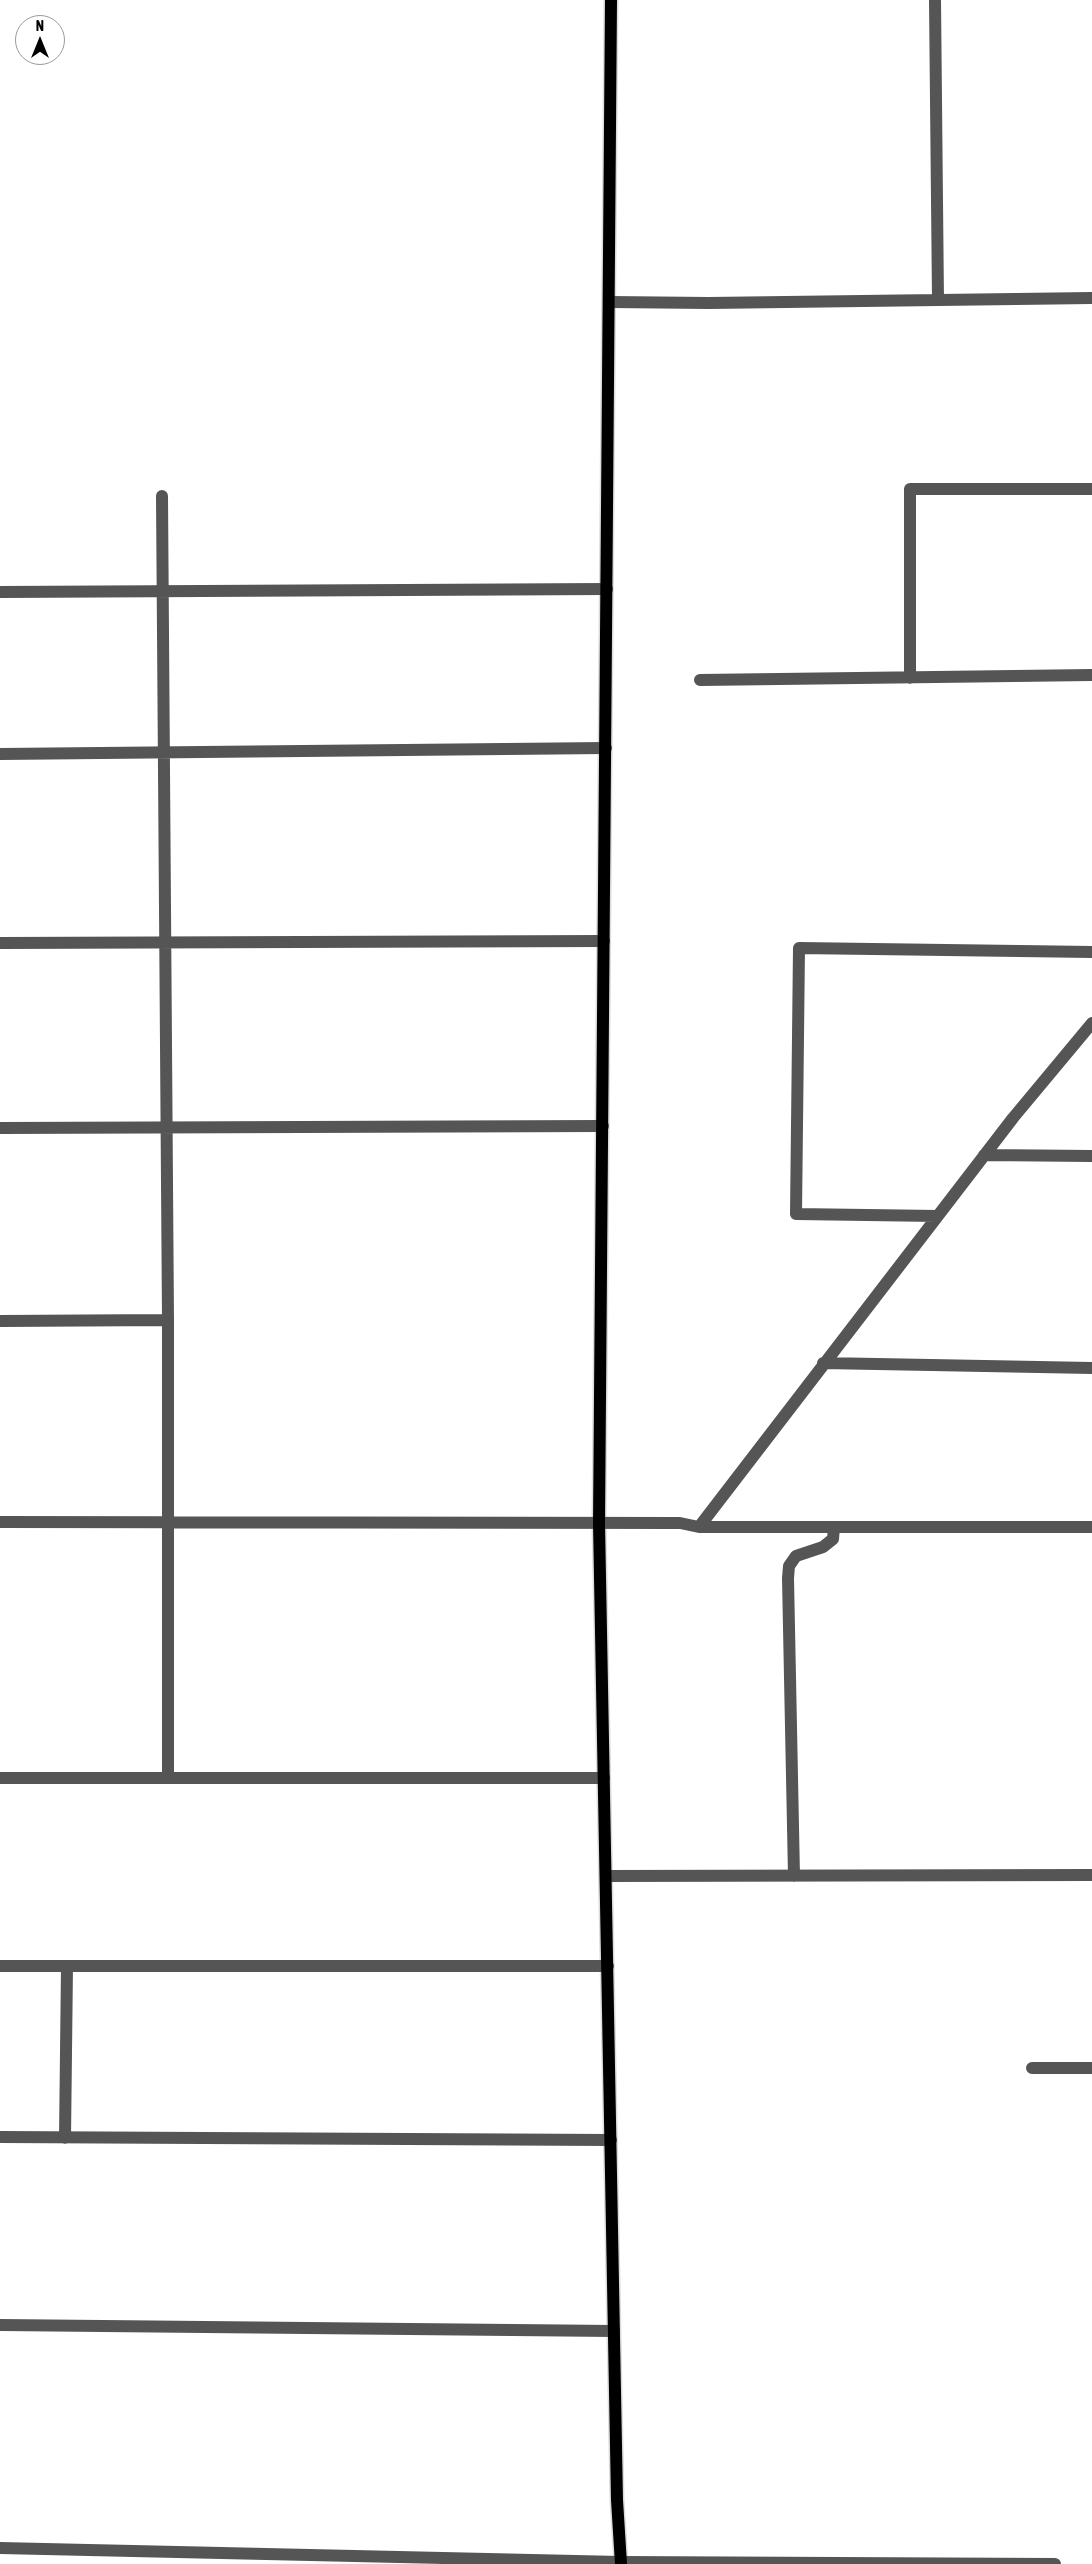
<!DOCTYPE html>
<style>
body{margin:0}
#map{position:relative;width:1092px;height:2564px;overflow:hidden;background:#fff;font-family:"Asap Condensed",sans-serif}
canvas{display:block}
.north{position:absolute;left:15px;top:15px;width:50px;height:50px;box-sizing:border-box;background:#fff;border:1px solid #999;border-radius:50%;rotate:0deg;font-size:14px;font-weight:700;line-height:20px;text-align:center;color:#000}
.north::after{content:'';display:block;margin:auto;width:18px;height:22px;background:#000;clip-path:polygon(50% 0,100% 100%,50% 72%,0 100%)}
</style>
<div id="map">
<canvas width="1092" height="2564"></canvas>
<div class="north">N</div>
</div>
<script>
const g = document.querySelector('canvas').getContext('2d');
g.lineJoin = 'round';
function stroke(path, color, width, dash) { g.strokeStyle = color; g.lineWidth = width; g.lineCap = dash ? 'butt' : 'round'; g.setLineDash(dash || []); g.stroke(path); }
const major = new Path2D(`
 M611 0 599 1523 617 2500 621 2564`);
stroke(major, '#dbdbdb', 15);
stroke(new Path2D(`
 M935 0 938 300
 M609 302 709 303 1092 298
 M162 496 168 1320V1778
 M0 592 607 589
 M910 678V489H1092
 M700 680 1092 675
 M0 754 606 748
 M0 943 604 941
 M0 1128 603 1126
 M984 1155 1092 1156
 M937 1216 796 1214 799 948 1092 952
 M0 1321 168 1320
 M823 1363 1092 1368
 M0 1522 680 1523 699 1527 1013 1118 1092 1023
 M699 1527H1092
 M0 1778H604
 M606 1876 1092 1875
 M794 1876 788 1578 789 1566 796 1556 823 1547 833 1539 834 1527
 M0 1966H608
 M1032 2068H1092
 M0 2137 611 2140
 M65 2138 67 1966
 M0 2325 614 2331
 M0 2548 620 2562 1055 2564`), '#555', 12);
stroke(major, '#000', 12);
</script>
